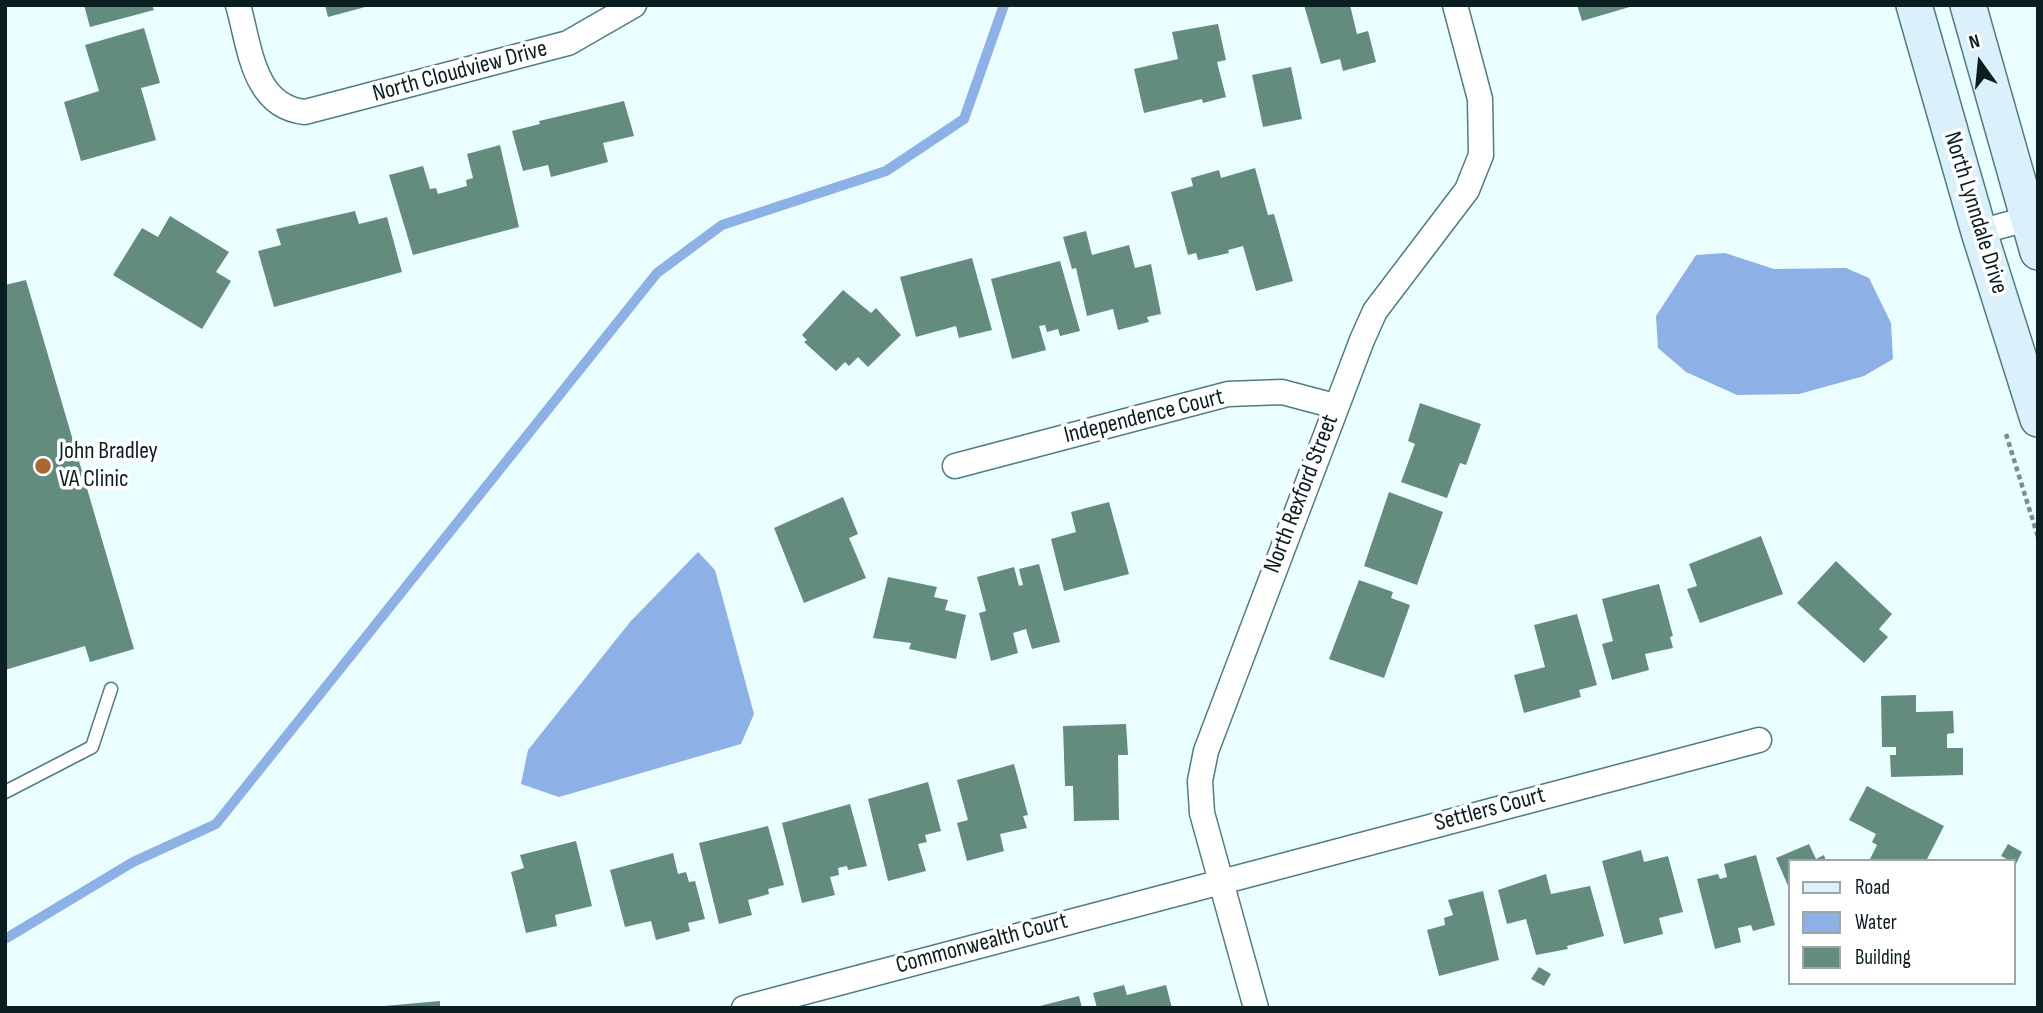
<!DOCTYPE html>
<style>
body{margin:0}
#map{position:relative;width:2043px;height:1013px;overflow:hidden;background:#ebfeff;font-family:"Sofia Sans Condensed",sans-serif}
canvas{display:block}
.frame{position:absolute;inset:0;border:7px solid #0b1e1f;pointer-events:none}
.legend{position:absolute;left:1788px;top:859px;width:228px;height:126px;box-sizing:border-box;background:#fff;border:2px solid #9da5a5;margin:0;padding:9px 12px;list-style:none;font-size:21px;color:#0b1e1f}
.legend li{display:flex;align-items:center;gap:14px;height:35px}
.legend b{width:35px;border:2px solid #9da5a5}
.north{position:absolute;left:1945px;top:28px;width:70px;height:70px;-webkit-text-stroke:5px #fff;paint-order:stroke;rotate:345deg;font-size:19px;font-weight:700;line-height:28px;text-align:center;color:#0b1e1f}
.north::after{content:'';display:block;margin:auto;width:24px;height:32px;background:#0b1e1f;clip-path:polygon(50% 0,100% 100%,50% 72%,0 100%)}
</style>
<div id="map">
<canvas width="2043" height="1013"></canvas>
<div class="frame"></div>
<ul class="legend">
<li><b style="height:9px;background:#daf0fb"></b>Road</li>
<li><b style="height:19px;background:#8db0e7"></b>Water</li>
<li><b style="height:19px;background:#638c7f"></b>Building</li>
</ul>
<div class="north">N</div>
</div>
<script>
const g = document.querySelector('canvas').getContext('2d');
g.lineJoin = 'round';
function fillPath(path, color) { g.fillStyle = color; g.fill(path, 'evenodd'); }
function stroke(path, color, width, dash) { g.strokeStyle = color; g.lineWidth = width; g.lineCap = dash ? 'butt' : 'round'; g.setLineDash(dash || []); g.stroke(path); }
function drawText(font, color, halo, rows, align = 'center') {
  g.font = font + ' "Sofia Sans Condensed",sans-serif'; g.lineWidth = 7; g.setLineDash([]); g.textBaseline = 'middle'; g.strokeStyle = halo; g.fillStyle = color; for (const [text, x, y, turn = 0] of rows) {
    g.save(); g.translate(x, y); g.rotate((+turn || 0) * Math.PI / 180); g.textAlign = isNaN(turn) ? turn : align; if (halo) g.strokeText(text, 0, 0); g.fillText(text, 0, 0); g.restore();
  }
}
fillPath(new Path2D(`
 M1725 253 1774 269 1846 268 1869 278 1891 323 1893 359 1864 376 1799 394 1737 395 1686 372 1658 348 1656 316 1696 255Z
 M698 552 715 570 754 714 741 744 559 797 521 784 528 750 630 622Z`), '#8db0e7');
stroke(new Path2D(`
 M5 939 133 862 216 824 657 273 722 225 886 171 964 119 1004 5`), '#8db0e7', 10);
fillPath(new Path2D(`
 M84 5H152L154 10 90 27Z
 M325 5H369V6L328 17Z
 M1304 5H1350L1357 34 1368 31 1376 62 1343 71 1340 59 1321 64Z
 M1577 5H1633V6L1582 21Z
 M1218 24 1226 60 1217 62 1226 97 1203 103 1202 99 1144 113 1134 69 1178 59 1172 32Z
 M144 28 160 83 141 88 156 140 81 161 64 102 99 91 85 45Z
 M1291 67 1302 119 1263 127 1252 75Z
 M624 101 634 136 603 143 608 162 551 177 548 165 523 171 512 131 540 124 539 121Z
 M500 145 519 227 413 255 389 175 423 166 430 189 436 188 438 194 467 186 466 180 473 178 467 154Z
 M1255 168 1268 215 1274 214 1293 281 1256 291 1243 246 1228 250 1229 253 1198 260 1196 253 1188 255 1171 192 1193 186 1191 178 1219 170 1221 178Z
 M355 211 359 224 387 217 402 272 274 307 258 251 281 245 276 229Z
 M170 216 229 252 216 272 231 281 202 329 113 275 142 228 158 237Z
 M1086 231 1092 255 1129 245 1135 268 1151 264 1161 314 1147 317 1149 322 1118 330 1113 309 1087 316 1076 268 1072 269 1063 237Z
 M972 258 992 330 959 338 956 326 916 337 900 277Z
 M1060 261 1080 331 1060 336 1058 329 1047 332 1045 325 1039 326 1046 350 1012 359 991 279Z
 M26 280 134 649 90 662 85 646 5 670V285Z
 M843 290 871 313 876 308 901 335 868 367 858 357 849 366 845 362 836 371 804 342 807 340 802 335Z
 M1420 403 1481 424 1466 465 1460 463 1447 498 1401 482 1415 444 1408 441Z
 M1389 492 1443 512 1417 585 1364 566Z
 M843 497 858 534 849 538 866 578 804 603 774 528Z
 M1109 502 1129 574 1064 591 1051 539 1076 532 1071 512Z
 M1761 536 1783 594 1700 623 1687 589 1697 586 1689 564Z
 M1836 561 1892 614 1879 629 1888 637 1864 663 1797 603Z
 M1039 564 1060 642 1032 649 1026 629 1013 633 1018 653 991 661 979 613 986 611 977 577 1014 567 1019 586 1023 585 1019 569Z
 M888 577 937 587 934 597 948 600 945 610 966 615 956 659 909 649 911 643 873 638Z
 M1359 580 1393 592 1391 598 1410 605 1384 678 1329 659Z
 M1659 584 1673 636 1670 637 1673 648 1645 654 1649 670 1612 680 1602 644 1613 641 1602 599Z
 M1577 614 1597 685 1579 690 1581 697 1524 713 1514 675 1545 667 1534 625Z
 M1916 695V712L1953 711 1954 733 1947 734V748H1963V775L1891 777 1890 755H1896V747H1882L1881 696Z
 M1126 724 1128 755H1118L1119 820 1074 821 1073 786H1065L1063 726Z
 M1014 764 1028 815 1023 816 1027 828 1000 834 1004 851 967 861 957 823 968 820 957 780Z
 M928 782 941 831 925 835 927 842 918 844 926 871 888 881 868 799Z
 M1867 786 1944 826 1926 861 1870 859 1877 845 1872 842 1876 834 1849 820Z
 M850 804 867 866 848 870 847 866 838 868 839 875 830 877 835 895 802 903 782 823Z
 M768 826 784 885 768 889 769 894 748 900 752 915 719 924 699 843Z
 M576 841 592 906 555 915 557 926 526 933 511 872 524 868 520 855Z
 M1809 844 1816 859 1824 855 1826 861H1789V888L1776 858Z
 M2008 844 2022 852 2016 864 2001 856Z
 M1641 850 1644 862 1668 856 1683 912 1659 918 1663 934 1624 944 1602 861Z
 M673 853 678 874 686 872 689 882 695 881 705 919 688 923 690 931 656 940 651 921 625 927 610 870Z
 M1756 855 1775 925 1753 931 1751 925 1738 928 1741 942 1715 949 1697 879 1718 874 1720 879 1727 877 1724 864Z
 M1546 874 1551 894 1590 886 1604 936 1567 946 1568 949 1536 955 1526 919 1507 924 1498 890Z
 M1483 891 1499 960 1439 976 1427 930 1445 925 1444 918 1453 915 1448 900Z
 M1539 967 1551 974 1544 986 1531 979Z
 M1124 985 1127 995 1166 985 1172 1008H1097L1093 993Z
 M1079 996 1082 1008H1036V1007Z
 M440 1001V1008H384V1006Z`), '#638c7f');
const lane = new Path2D(`
 M5 792 92 747 111 689`);
const street = new Path2D(`
 M238 5C250 47 253 107 305 112L568 43 634 5
 M1979 232 2038 216
 M955 466 1228 394 1282 392 1335 406
 M744 1008 1759 740
 M1256 1008 1202 813 1200 781 1206 751 1362 340 1375 311 1467 190 1481 155 1480 99 1455 5`);
const secondary = new Path2D(`
 M1914 5 1979 232 2038 419
 M1968 5 2038 252`);
stroke(lane, '#507d81', 15);
stroke(street, '#507d81', 27);
stroke(secondary, '#507d81', 38);
stroke(new Path2D(`
 M2006 434 2038 537`), '#7c8f90', 4.5, [5, 3.5]);
stroke(lane, '#fff', 12);
stroke(street, '#fff', 24);
stroke(secondary, '#daf0fb', 35);
for (const [x, y, r, color] of [
 [43,466,9,"#a96733"]
]) { const dot = new Path2D(); dot.arc(x, y, r, 0, 2 * Math.PI); g.fillStyle = color; g.fill(dot); stroke(dot, '#fff', 2.5); }
drawText('24px', '#0b1e1f', '#fff', [
 ["North Cloudview Drive",460,72,-15],
 ["North Lynndale Drive",1975,213,73],
 ["Independence Court",1144,417,-14],
 ["North Rexford Street",1302,494,-69],
 ["Settlers Court",1490,810,-15],
 ["Commonwealth Court",982,944,-15]
]);
drawText('24px', '#0b1e1f', '#fff', [
 ["John Bradley",59,452],
 ["VA Clinic",59,480]
], 'left');
</script>
